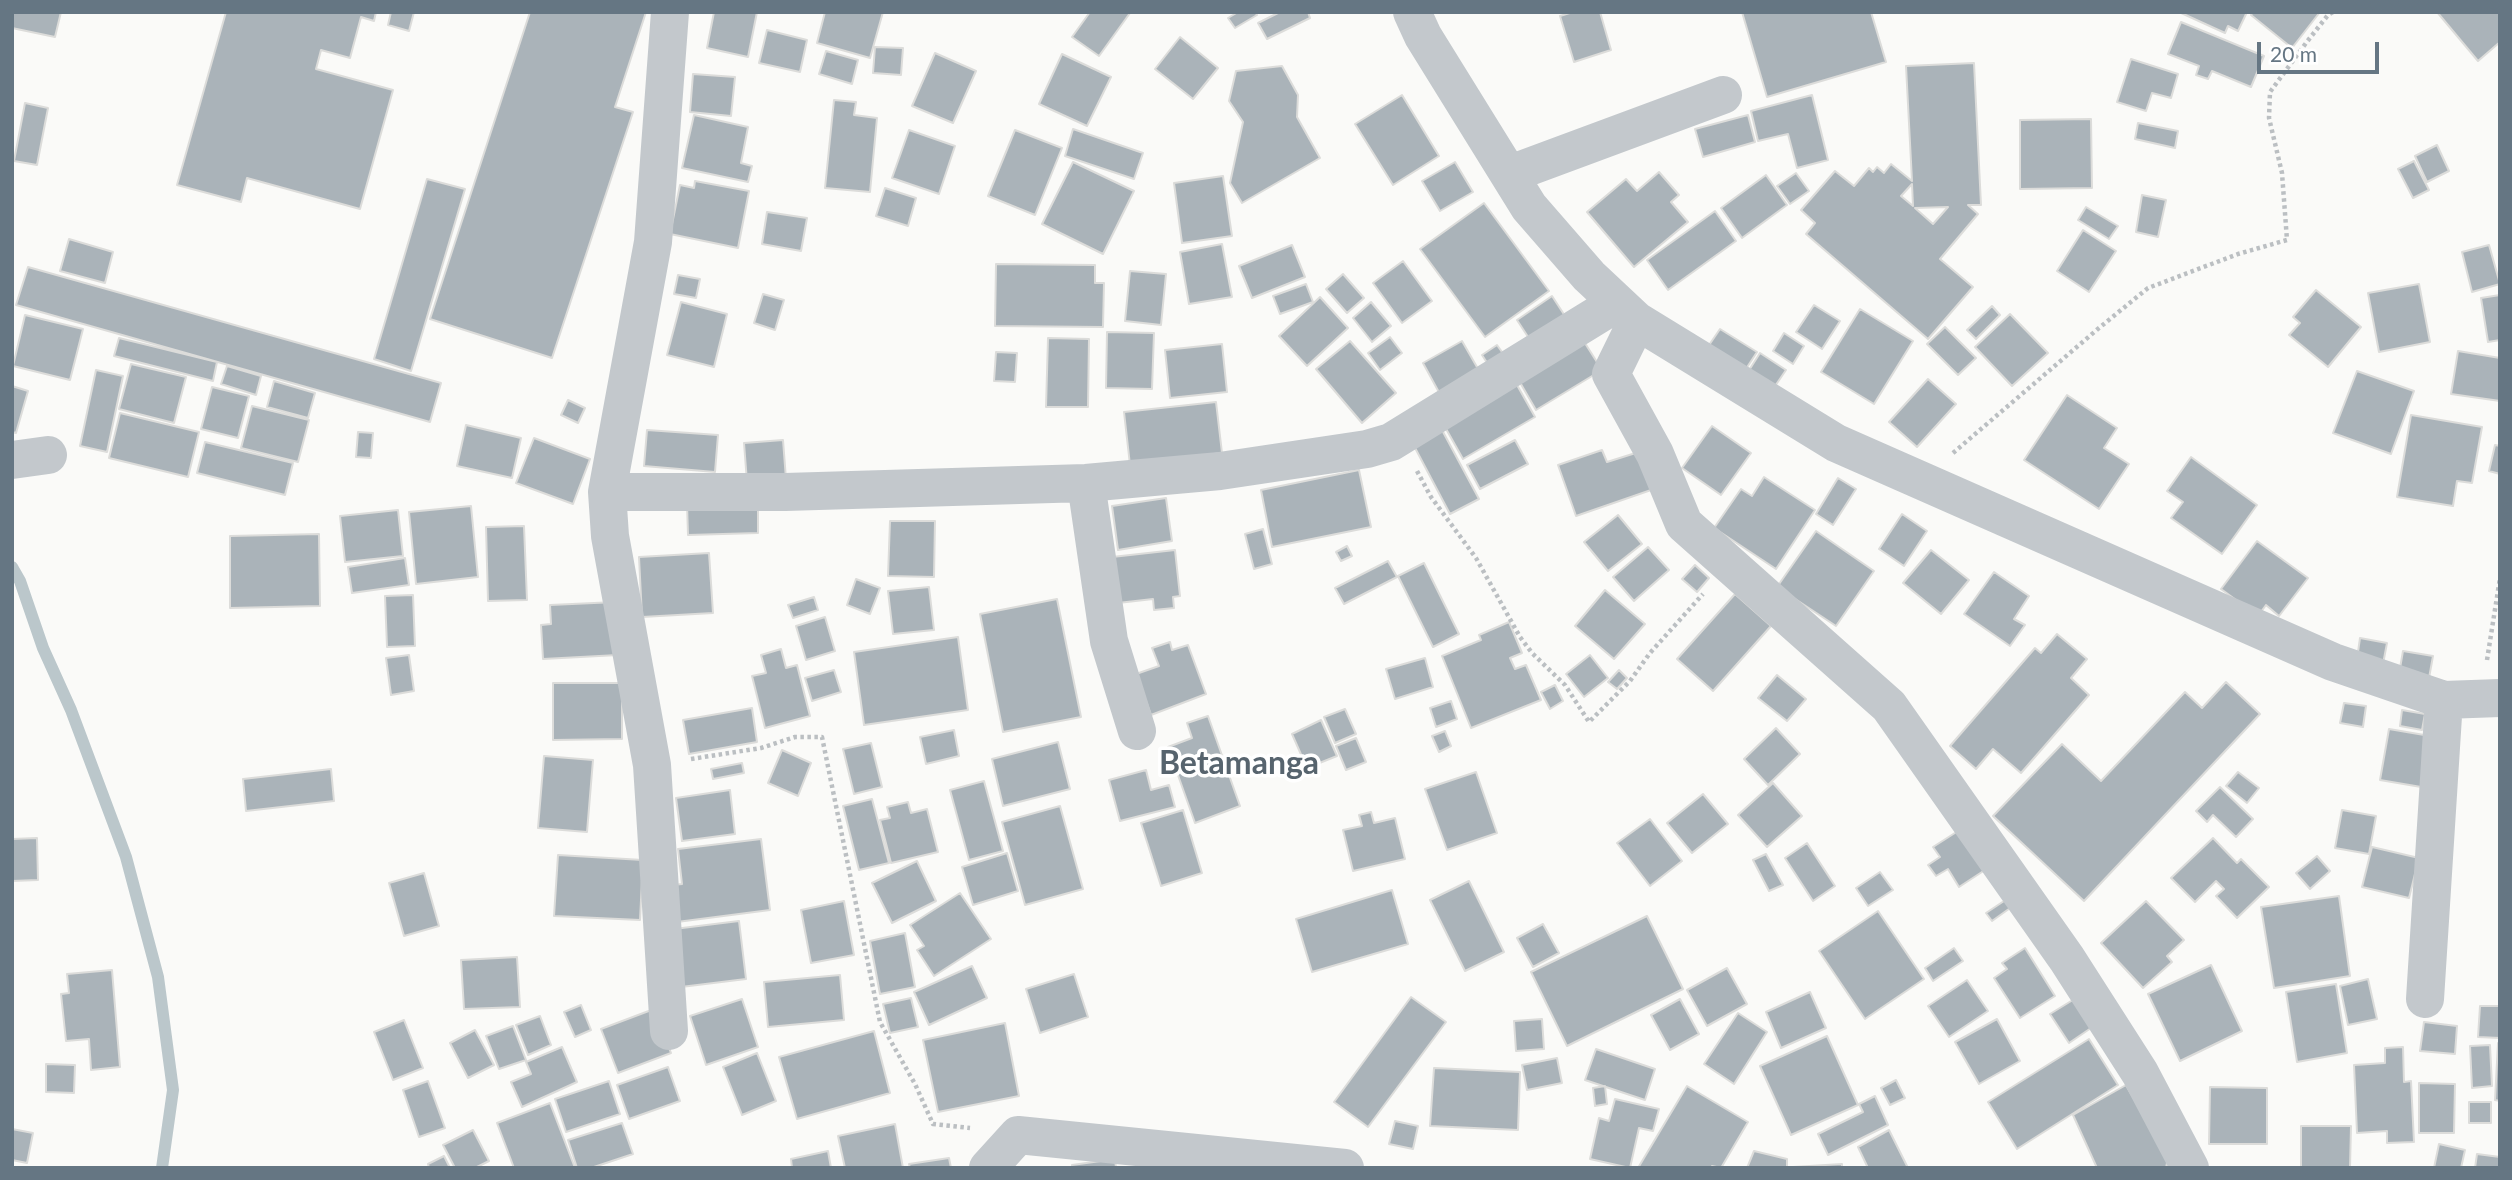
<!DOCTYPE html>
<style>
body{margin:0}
#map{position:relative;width:2512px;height:1180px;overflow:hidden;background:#fafaf8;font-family:Lato,sans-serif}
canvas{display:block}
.frame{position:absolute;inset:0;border:14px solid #657683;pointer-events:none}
.scale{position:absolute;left:2257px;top:42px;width:122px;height:32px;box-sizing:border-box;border:4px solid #657683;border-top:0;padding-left:9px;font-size:21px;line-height:24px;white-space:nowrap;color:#657683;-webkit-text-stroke:5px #fff;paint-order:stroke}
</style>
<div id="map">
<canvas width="2512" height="1180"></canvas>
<div class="frame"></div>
<div class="scale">20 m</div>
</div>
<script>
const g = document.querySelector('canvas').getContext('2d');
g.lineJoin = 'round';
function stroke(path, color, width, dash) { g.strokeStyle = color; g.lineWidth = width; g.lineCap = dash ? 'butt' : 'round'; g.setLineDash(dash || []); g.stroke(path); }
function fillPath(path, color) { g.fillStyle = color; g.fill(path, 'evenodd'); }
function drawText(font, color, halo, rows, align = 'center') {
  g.font = font + ' Lato,sans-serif'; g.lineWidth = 7; g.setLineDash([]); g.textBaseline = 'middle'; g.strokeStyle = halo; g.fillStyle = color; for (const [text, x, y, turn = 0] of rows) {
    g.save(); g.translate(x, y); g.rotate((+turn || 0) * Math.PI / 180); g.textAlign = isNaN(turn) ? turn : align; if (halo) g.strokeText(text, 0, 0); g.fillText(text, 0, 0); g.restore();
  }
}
stroke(new Path2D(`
 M12 567 20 581 43 648 71 710 126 857 158 977 173 1090 162 1168`), '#bbc7cb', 12);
const building = new Path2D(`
 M12 12H61L55 37 12 28Z
 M226 12H376L374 21 361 17 350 58 321 50 316 69 393 90 360 209 247 178 241 202 177 185Z
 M391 12H414L409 31 388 25Z
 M530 12H646L615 107 633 112 552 358 430 319Z
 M714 12H757L748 57 707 48Z
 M825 12H883L870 58 817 43Z
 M1090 12 1130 13 1099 56 1072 37Z
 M1238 12H1255L1257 15 1235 28 1228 18Z
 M1280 12H1308L1310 18 1267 39 1258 23Z
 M1573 12H1600L1611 50 1574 62 1560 16Z
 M1742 12H1871L1886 62 1767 97Z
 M2179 12H2247L2238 31 2228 26 2225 33Z
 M2253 12H2320L2292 48 2251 15Z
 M2437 12H2500V42L2478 61Z
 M2181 22 2264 56 2251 87 2212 71 2208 79 2196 75 2199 66 2168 54Z
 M767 30 807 40 800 72 759 63Z
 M1180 37 1218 68 1193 99 1155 69Z
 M875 47 903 48 901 75 873 73Z
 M826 51 858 60 852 84 819 74Z
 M935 53 976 71 953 123 912 106Z
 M1062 54 1111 77 1087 126 1039 104Z
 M2131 59 2178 74 2171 98 2152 93 2146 111 2117 102Z
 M1974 63 1981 205H1968L1978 214 1940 259 1973 287 1928 339 1806 234 1815 223 1801 210 1835 171 1854 186 1869 168 1873 172 1877 167 1884 173 1891 164 1912 181 1906 66ZM1912 184 1913 206 1901 196ZM1948 207 1933 224 1915 208Z
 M1282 66 1298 95 1297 117 1320 158 1242 203 1230 183 1243 122 1229 101 1236 71Z
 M693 74 735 77 731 116 690 112Z
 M1402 95 1439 156 1393 185 1355 124Z
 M1812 95 1828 160 1797 168 1788 134 1758 141 1751 111Z
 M834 100 856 102 854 115 877 118 870 192 825 188Z
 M25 103 48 108 37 165 14 161Z
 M694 115 748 127 741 163 752 166 748 182 682 168Z
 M1748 115 1755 142 1703 157 1695 129Z
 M2091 119 2092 188 2020 189V120Z
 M2138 123 2178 131 2175 148 2135 139Z
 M1073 129 1143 153 1134 179 1065 156Z
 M909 130 955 146 939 194 892 178Z
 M1015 130 1062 148 1035 215 988 196Z
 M2437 145 2449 171 2427 182 2415 156Z
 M2414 161 2429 190 2413 198 2398 169Z
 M1073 162 1134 191 1103 254 1042 224Z
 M1455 162 1473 192 1440 211 1422 181Z
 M1659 172 1679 195 1671 202 1688 222 1634 267 1587 212 1626 179 1637 191Z
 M1796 173 1809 191 1790 204 1777 186Z
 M1766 175 1787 205 1742 238 1721 208Z
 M1223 176 1232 236 1182 243 1174 183Z
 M427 179 465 189 411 371 374 359Z
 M695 181 749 191 738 248 670 234 680 185 694 188Z
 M885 188 916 198 908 226 876 216Z
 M2142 195 2166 200 2158 237 2136 232Z
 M1484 203 1549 291 1485 337 1420 249Z
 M2086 207 2118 226 2109 239 2078 220Z
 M1715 211 1736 241 1668 290 1647 260Z
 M767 212 807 218 801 251 762 244Z
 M2083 230 2116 251 2089 292 2057 271Z
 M69 239 113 252 105 283 60 271Z
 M1222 244 1232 297 1189 304 1180 252Z
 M1292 245 1305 277 1252 298 1239 266Z
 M2489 245 2500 284 2472 292 2462 252Z
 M1403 261 1432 301 1402 323 1373 283Z
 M996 264 1095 265V283H1104L1103 327 995 326Z
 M28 267 441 383 430 422 16 305Z
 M1130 271 1166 274 1161 325 1125 321Z
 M1343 274 1364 298 1347 313 1326 289Z
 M678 275 700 279 696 298 674 294Z
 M1306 284 1313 302 1280 314 1273 296Z
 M2419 284 2430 342 2379 352 2368 293Z
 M2316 290 2361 327 2328 367 2289 335 2300 323 2293 317Z
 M763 294 784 300 775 330 754 323Z
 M2500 295V340L2488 342 2481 298Z
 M1552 296 1567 319 1532 343 1517 320Z
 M1320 297 1348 328 1307 366 1279 336Z
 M681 302 727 314 714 367 667 355Z
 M1371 302 1391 326 1372 342 1353 318Z
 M1814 305 1840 321 1822 349 1796 332Z
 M1992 306 2000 315 1976 339 1967 330Z
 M1860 309 1913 341 1874 404 1821 372Z
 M2010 314 2048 353 2012 386 1975 347Z
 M25 315 83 329 70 380 13 366Z
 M1945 327 1976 358 1958 375 1927 344Z
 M1720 329 1757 352 1742 375 1705 351Z
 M1107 332 1154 333 1152 389 1106 388Z
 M1784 333 1804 346 1793 364 1773 351Z
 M1390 337 1402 353 1380 370 1368 353Z
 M119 338 217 362 213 381 114 356Z
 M1048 338 1089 339 1088 407H1046Z
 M1583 340 1602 370 1536 410 1518 379Z
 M1350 341 1396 393 1362 423 1316 369Z
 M1462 341 1481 374 1441 396 1423 363Z
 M1222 344 1227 392 1170 398 1165 350Z
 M1497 345 1507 359 1491 369 1482 355Z
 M2458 351 2500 358V401L2451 394Z
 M996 352 1017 353 1015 382 994 381Z
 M1760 353 1786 370 1771 392 1746 375Z
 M131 364 186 377 174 423 119 409Z
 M227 366 261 376 256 395 221 384Z
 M96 370 123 376 107 452 80 446Z
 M2357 371 2414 391 2391 454 2333 433Z
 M1928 379 1956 404 1917 447 1889 422Z
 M274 381 315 393 308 418 267 407Z
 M1517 385 1535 417 1463 459 1445 427Z
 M12 386 28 391 16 433 12 432Z
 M212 387 249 396 238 438 201 429Z
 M2067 395 2117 428 2104 448 2129 464 2099 509 2024 460Z
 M568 400 585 408 578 423 561 415Z
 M1216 402 1222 453 1130 465 1124 412Z
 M252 406 309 420 298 462 241 448Z
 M120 413 199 432 188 477 109 458Z
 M2411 415 2482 427 2472 483 2457 481 2453 506 2397 497Z
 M466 425 521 438 512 478 457 466Z
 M1712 426 1751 453 1721 495 1682 468Z
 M647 430 718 435 715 472 644 466Z
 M1442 430 1479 499 1450 514 1413 444Z
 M358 432 373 433 371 458 356 457Z
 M534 438 590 459 573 504 516 483Z
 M783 440 786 479 747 482 744 443Z
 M1515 440 1528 464 1480 489 1467 465Z
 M205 442 293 463 285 495 197 473Z
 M2495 445 2500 446V474L2489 471Z
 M1602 450 1607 462 1642 451 1654 489 1576 516 1558 465Z
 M2191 457 2257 505 2222 554 2171 518 2183 502 2167 491Z
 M1359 470 1371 527 1272 547 1261 490Z
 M1764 477 1815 510 1776 569 1714 528 1741 489 1752 496Z
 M1838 478 1856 489 1833 525 1816 514Z
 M1166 498 1172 541 1118 550 1112 506Z
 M758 503V533L688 535 687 504Z
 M471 506 478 577 416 584 409 512Z
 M398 510 403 556 345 562 340 516Z
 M1902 514 1927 531 1904 566 1879 549Z
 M1618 515 1642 544 1608 571 1584 542Z
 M890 521H935L934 577 888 576Z
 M524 526 527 600 488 601 486 527Z
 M1263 529 1272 564 1254 569 1245 534Z
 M1816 531 1874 571 1836 626 1777 587Z
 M319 534 320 606 230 608V536Z
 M2257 541 2308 578 2279 616 2266 605 2258 616 2221 589Z
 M1347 546 1352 556 1341 561 1336 552Z
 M1648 547 1669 570 1634 601 1613 577Z
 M1175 550 1180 596 1173 597 1174 608 1154 610 1153 599 1118 603 1112 557Z
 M1931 550 1969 580 1941 614 1903 583Z
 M709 553 713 613 642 617 639 557Z
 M405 558 409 585 352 593 348 567Z
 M1388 561 1397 577 1344 604 1335 588Z
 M1424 563 1459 634 1433 647 1398 576Z
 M1695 565 1709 578 1697 592 1682 579Z
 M1994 572 2029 596 2014 619 2025 625 2010 646 1964 614Z
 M856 579 880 588 870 614 847 605Z
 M929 587 934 630 893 634 888 591Z
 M1605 590 1645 624 1614 659 1575 626Z
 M1735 594 1771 626 1713 691 1677 659Z
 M413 595 415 646 387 647 385 596Z
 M814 597 818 610 793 618 788 605Z
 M1057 599 1081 717 1003 732 980 614Z
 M616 602 618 655 543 659 541 625 551 624 550 605Z
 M825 617 835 651 806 660 796 626Z
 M1509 622 1522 653 1510 658 1515 669 1526 665 1541 700 1471 728 1442 656 1481 640 1479 635Z
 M2057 634 2087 659 2071 678 2089 695 2021 773 1993 749 1976 769 1950 746 2035 648 2041 653Z
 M958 637 968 710 864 725 854 652Z
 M2360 638 2387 643 2383 664 2357 659Z
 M1170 642 1172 650 1188 645 1206 694 1151 715 1136 674 1159 666 1152 648Z
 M781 649 786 668 797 665 810 716 765 728 752 676 766 673 761 655Z
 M2403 651 2433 656 2429 678 2399 674Z
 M409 655 414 691 391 695 386 658Z
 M1590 655 1608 678 1584 697 1566 674Z
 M1425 658 1433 687 1395 699 1386 669Z
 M834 670 841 692 812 701 805 678Z
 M1619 670 1627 678 1617 689 1608 682Z
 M1777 675 1806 699 1787 721 1758 698Z
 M2226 682 2260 714 2084 901 1993 816 2062 744 2101 781 2185 692 2202 708Z
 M553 683H622V739L553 740Z
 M1555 685 1563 701 1550 709 1541 692Z
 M1451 701 1457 719 1436 727 1430 708Z
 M2344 703 2366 706 2363 727 2340 723Z
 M752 708 757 742 689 754 683 720Z
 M1345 709 1356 734 1335 743 1324 717Z
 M2402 710 2425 714 2422 730 2400 726Z
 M1208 716 1240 806 1195 823 1168 747 1192 738 1187 723Z
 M1321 720 1337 756 1307 768 1292 734Z
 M1776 728 1800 754 1768 785 1744 759Z
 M2389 729 2436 737 2427 788 2380 780Z
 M954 730 959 756 926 764 920 737Z
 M1445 731 1451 746 1439 752 1432 736Z
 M1356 738 1366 762 1346 770 1336 746Z
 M1058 742 1070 789 1003 806 992 759Z
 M871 743 882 787 854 794 843 749Z
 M782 750 811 763 798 796 768 783Z
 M544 756 593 760 587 832 538 828Z
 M742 763 744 773 713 779 711 769Z
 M331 769 334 801 246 811 243 779Z
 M1146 770 1151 790 1169 785 1175 807 1120 821 1109 780Z
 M1476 772 1497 833 1447 850 1425 789Z
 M2238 772 2259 788 2247 803 2226 786Z
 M984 781 1003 851 969 860 950 790Z
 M1773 783 1802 816 1767 847 1738 815Z
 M2220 787 2253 819 2236 837 2213 815 2207 822 2196 811Z
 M730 790 735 834 682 841 676 798Z
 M1703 794 1728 824 1692 853 1667 823Z
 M872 799 889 863 859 870 843 806Z
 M908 802 911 813 927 809 938 852 891 863 880 820 890 818 887 807Z
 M1060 806 1083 889 1025 905 1002 822Z
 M1183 810 1202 873 1161 886 1141 823Z
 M2342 810 2376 816 2369 854 2335 848Z
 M1371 812 1374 823 1395 818 1405 859 1353 871 1343 830 1362 826 1359 815Z
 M1650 819 1682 861 1650 886 1617 843Z
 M1958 831 1985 870 1959 887 1948 869 1936 876 1928 865 1940 857 1933 847Z
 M37 838 38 880 12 881V839Z
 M2213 838 2237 863 2241 859 2269 887 2237 918 2216 896 2224 889 2216 881 2195 902 2171 878Z
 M761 839 770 910 677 922 673 885 682 884 678 849Z
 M1807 843 1835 886 1813 901 1785 858Z
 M2372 847 2419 858 2409 898 2362 887Z
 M1007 853 1018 891 973 905 962 867Z
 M1766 854 1783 885 1769 891 1753 860Z
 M558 855 643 860 640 920 554 916Z
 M2317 856 2330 871 2310 889 2296 873Z
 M917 861 936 901 892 923 872 883Z
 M1880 872 1893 890 1868 906 1856 888Z
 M424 873 439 926 404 936 389 883Z
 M1469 881 1504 952 1465 971 1430 900Z
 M1392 890 1408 944 1312 972 1296 919Z
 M960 893 991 939 934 976 917 950 924 946 910 925Z
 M2339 896 2350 976 2274 988 2261 907Z
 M2007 899 2013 906 1992 921 1986 913Z
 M844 901 854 955 811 963 801 910Z
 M2146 901 2184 940 2167 956 2172 962 2143 988 2101 943Z
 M1878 911 1924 979 1865 1019 1819 951Z
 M1647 916 1683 989 1567 1046 1531 972Z
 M739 921 746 979 681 987 674 929Z
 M1543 924 1559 953 1533 967 1517 938Z
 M905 933 915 987 880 994 870 941Z
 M1954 948 1963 961 1933 981 1925 968Z
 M2025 948 2055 996 2020 1018 1994 978 2007 969 2002 963Z
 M517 957 520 1007 464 1009 461 960Z
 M2211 965 2242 1031 2180 1061 2148 994Z
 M972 966 987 998 929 1025 914 992Z
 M1727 968 1747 1004 1707 1026 1687 990Z
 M112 970 120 1067 91 1070 89 1039 66 1041 61 994 69 993 67 974Z
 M1074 974 1088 1017 1040 1033 1026 989Z
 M840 975 844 1020 768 1027 764 982Z
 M2368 979 2377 1019 2348 1025 2340 986Z
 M1967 980 1988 1011 1949 1037 1928 1006Z
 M2336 984 2347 1053 2297 1062 2286 992Z
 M1810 992 1826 1028 1781 1048 1766 1012Z
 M1411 997 1446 1022 1368 1127 1334 1102Z
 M911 998 918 1027 890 1033 883 1004Z
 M2076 998 2094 1026 2069 1043 2050 1014Z
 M742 999 758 1047 706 1065 690 1016Z
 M1680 999 1699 1034 1670 1050 1651 1015Z
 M581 1005 591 1030 575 1037 564 1012Z
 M2480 1006H2500V1038L2478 1037Z
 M654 1009 671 1053 618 1073 601 1029Z
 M1738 1013 1767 1032 1734 1084 1704 1064Z
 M540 1016 551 1045 528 1055 516 1025Z
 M1542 1019 1544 1049 1516 1051 1514 1021Z
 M1997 1019 2020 1061 1979 1084 1955 1042Z
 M404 1020 423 1068 393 1080 374 1032Z
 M2424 1022 2457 1026 2455 1054 2420 1051Z
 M1005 1023 1019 1096 938 1112 923 1040Z
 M513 1026 526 1060 499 1069 486 1036Z
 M475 1030 494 1065 468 1078 450 1043Z
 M874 1031 890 1093 797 1119 779 1057Z
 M1827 1036 1858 1105 1791 1135 1760 1066Z
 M2089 1039 2118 1085 2017 1149 1988 1102Z
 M2498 1043H2500V1101L2495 1100Z
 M2490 1045 2492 1086 2472 1088 2470 1046Z
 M562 1047 577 1082 522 1107 511 1082 531 1074 526 1062Z
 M2403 1047 2404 1082 2411 1081 2414 1142 2387 1143V1131L2357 1133 2354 1065 2385 1063V1048Z
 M1596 1049 1655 1069 1645 1100 1585 1080Z
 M757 1053 776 1101 742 1115 723 1067Z
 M1557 1058 1562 1083 1527 1090 1522 1065Z
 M46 1064 75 1065 74 1093 46 1092Z
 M668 1067 680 1101 629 1119 617 1085Z
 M1434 1068 1520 1072 1518 1130 1430 1126Z
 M1896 1080 1905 1098 1890 1105 1881 1088Z
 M428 1081 445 1128 419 1137 403 1090Z
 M609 1081 620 1114 566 1132 555 1099Z
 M2419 1083 2455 1084 2454 1133H2419Z
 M2126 1085 2168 1158 2166 1168H2097L2073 1115Z
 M1605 1086 1607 1104 1595 1106 1593 1088Z
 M1687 1086 1748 1122 1721 1168 1712 1166 1711 1168H1638Z
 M2210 1087 2267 1088V1144H2209Z
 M1875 1096 1888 1125 1828 1155 1818 1134 1863 1112 1859 1104Z
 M1615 1099 1659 1109 1653 1131 1639 1128 1630 1168 1590 1159 1599 1118 1609 1121Z
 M2469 1102H2491V1123H2469Z
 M550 1103 575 1168H514L497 1123Z
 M1395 1121 1418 1126 1413 1149 1389 1144Z
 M622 1123 633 1154 591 1168H577L568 1140Z
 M895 1124 903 1168H845L838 1136Z
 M2301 1126H2351L2350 1168H2301Z
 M12 1129 33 1133 27 1163 12 1160Z
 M473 1130 489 1161 475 1168H455L443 1145Z
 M1889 1130 1908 1168H1868L1858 1147Z
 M2439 1144 2465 1150 2461 1168H2434Z
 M828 1151 831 1168H792L791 1159Z
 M1754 1151 1787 1159V1168H1747Z
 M2477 1154 2500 1157V1168H2475Z
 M444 1156 450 1168H429L428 1164Z
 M949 1158 951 1168H910L909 1164Z
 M1115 1159 1116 1168H1072V1165Z
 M1842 1164V1168H1793V1167Z`);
fillPath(building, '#aab3b9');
stroke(building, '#dcdcda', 2);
stroke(new Path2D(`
 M1953 453 2099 328 2148 288 2238 254 2287 240 2282 173 2269 118 2270 92 2306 43 2328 15 2333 12
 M1417 471 1431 497 1476 558 1520 637 1532 653 1565 685 1589 722 1630 681 1650 653 1703 594
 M2487 660 2500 578
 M691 759 761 748 795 737H822L880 1022 915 1084 933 1124 970 1128`), '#bbbfc2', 4.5, [3.5, 3.5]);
stroke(new Path2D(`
 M1412 12 1423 36 1529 207 1589 276 1637 321 1836 443 2333 662 2444 700 2500 698
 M1510 174 1723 95
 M1637 321 1611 374 1655 454 1684 524 1889 706 2067 959 2140 1073 2190 1168
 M12 460 48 455
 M1086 483 1109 641 1137 731
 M607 492H785L1086 483 1220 471 1367 449 1391 442 1617 303
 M2425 999 2444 700
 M669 1031 652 765 610 536 607 492 653 242 670 12
 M988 1168 1018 1135 1345 1168`), '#c3c8cc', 38);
drawText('bold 32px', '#57646e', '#fff', [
 ["Betamanga",1239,764]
]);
</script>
